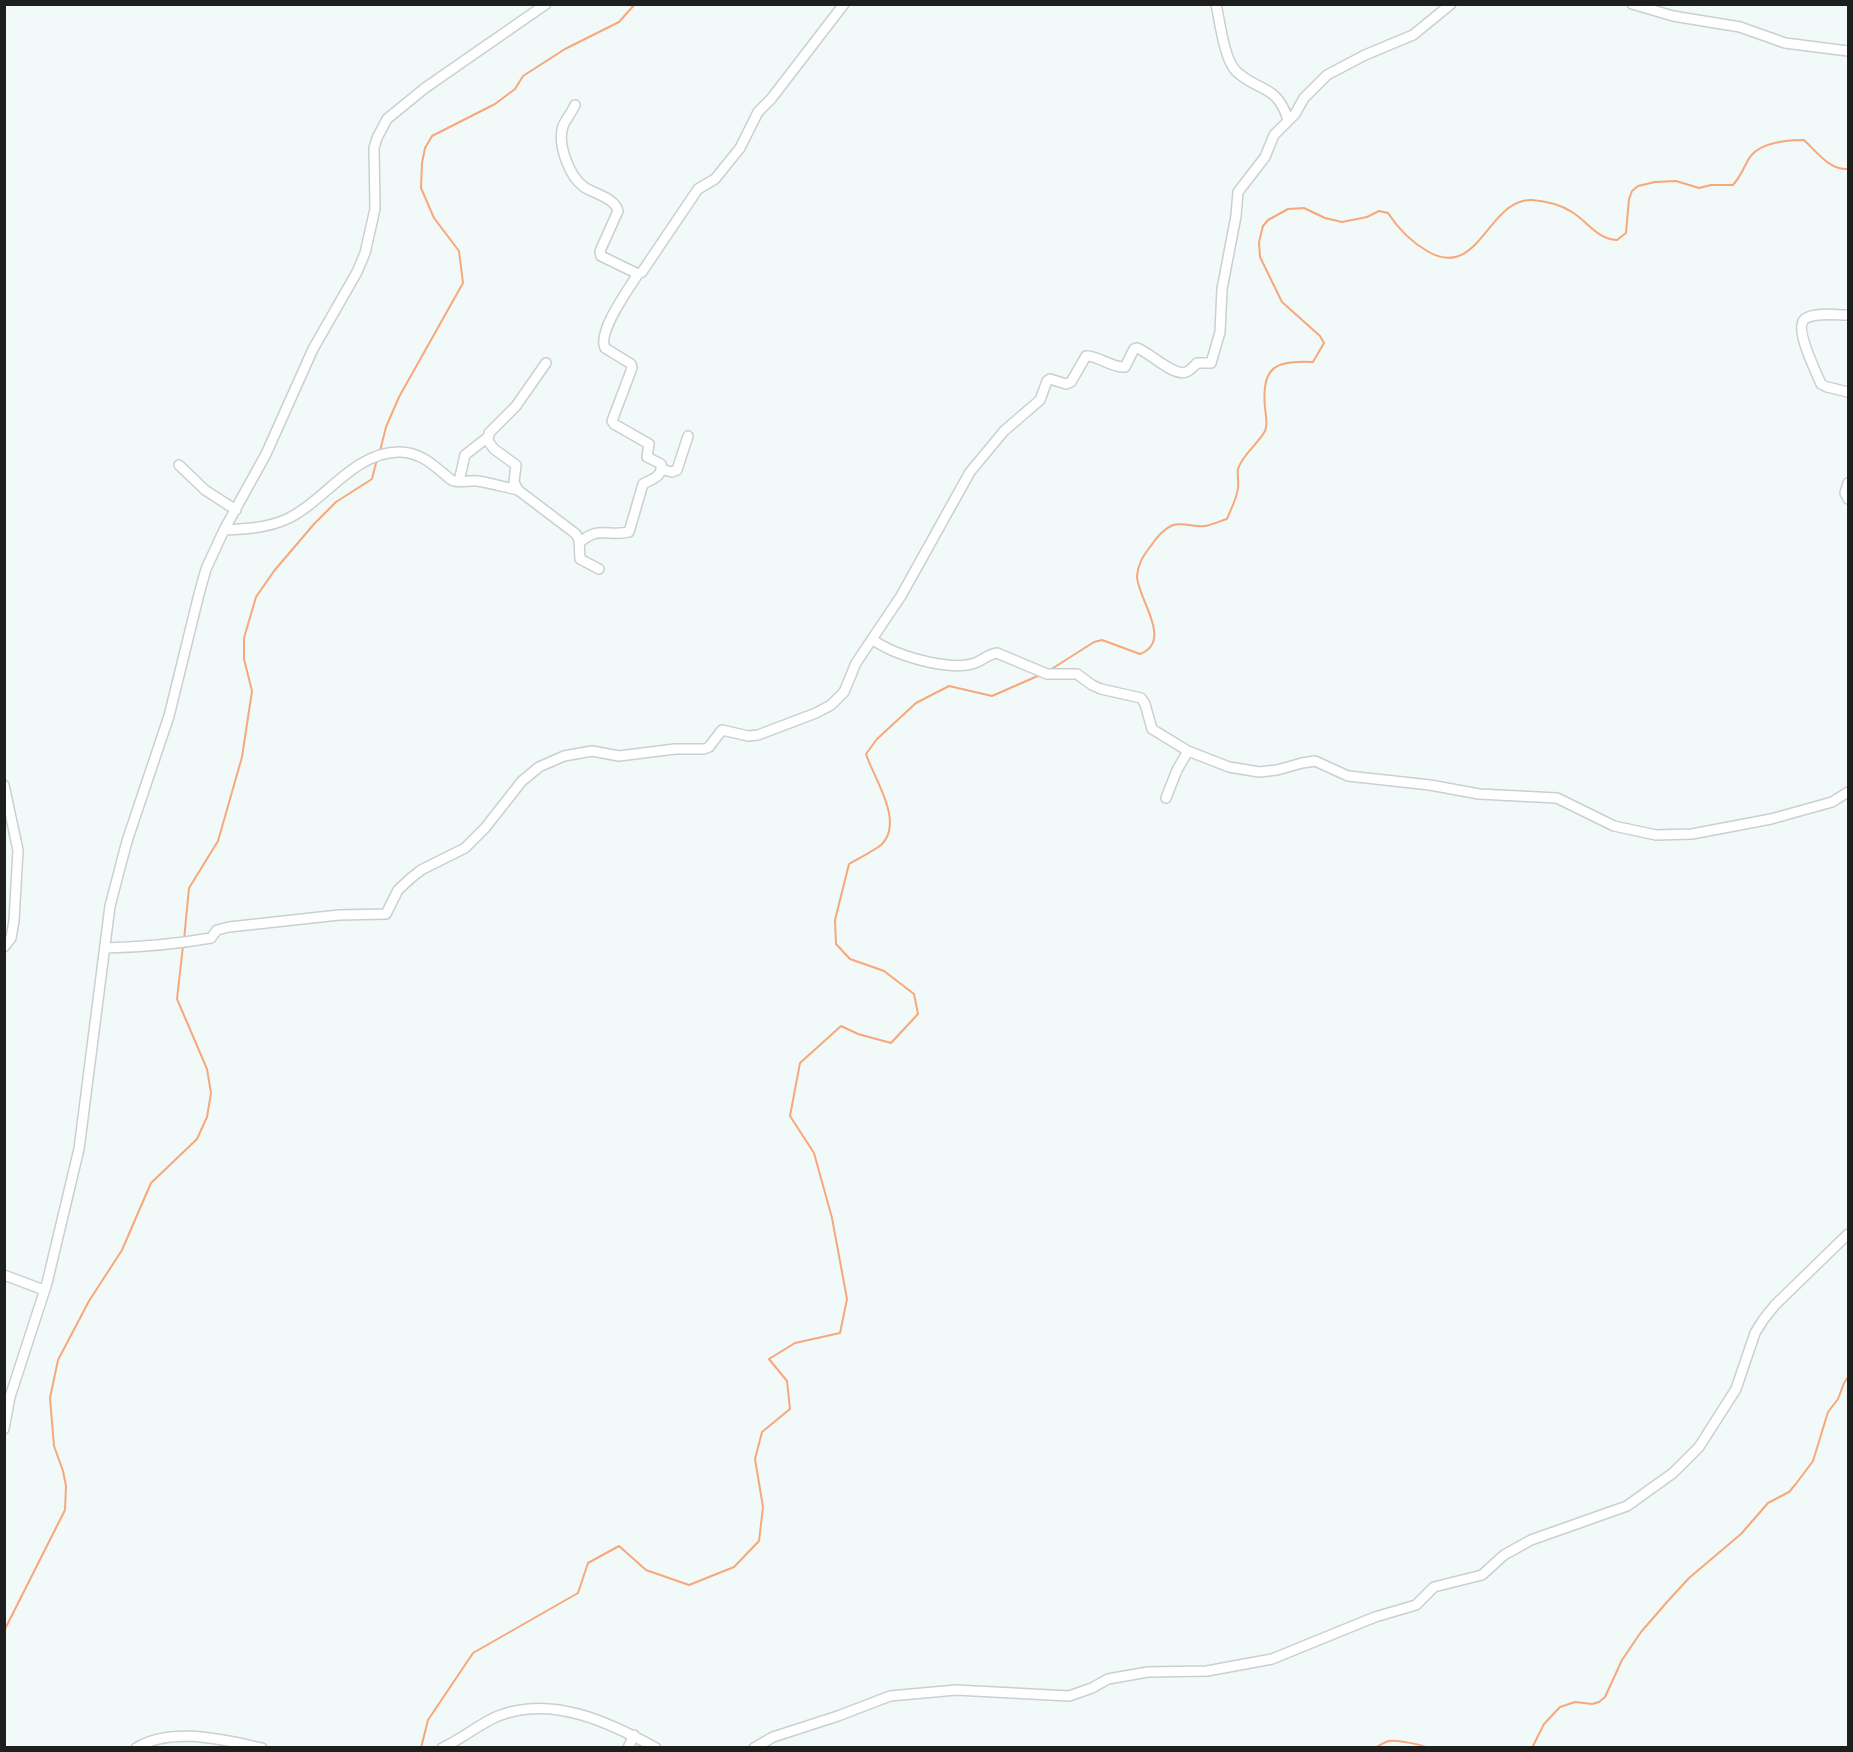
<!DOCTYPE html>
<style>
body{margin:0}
#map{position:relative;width:1853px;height:1752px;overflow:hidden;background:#f2f9f9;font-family:"Roboto Condensed",sans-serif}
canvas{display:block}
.frame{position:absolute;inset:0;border:6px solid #1d1f1f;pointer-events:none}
</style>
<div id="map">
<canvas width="1853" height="1752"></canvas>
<div class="frame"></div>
</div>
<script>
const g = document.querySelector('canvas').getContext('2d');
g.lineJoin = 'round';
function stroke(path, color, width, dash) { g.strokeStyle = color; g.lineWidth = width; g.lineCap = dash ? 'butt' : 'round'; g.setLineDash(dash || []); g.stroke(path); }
stroke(new Path2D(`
 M380 451 386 427 399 397 463 283 459 251 434 218 421 188 422 163 425 148 432 136 495 104 515 89 523 76 565 49 619 22 635 4
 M1050 670 1094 642 1102 640 1140 654C1174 641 1137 598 1137 576 1138 564 1143 556 1150 547 1156 538 1163 529 1173 525 1184 522 1195 528 1205 526 1212 525 1220 521 1227 519 1231 509 1237 498 1238 488 1239 482 1237 475 1238 469 1242 455 1258 444 1265 431 1268 424 1266 416 1265 408 1261 367 1275 360 1313 362L1324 343 1320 336 1282 302 1260 257 1259 242 1263 226 1268 220 1288 209 1304 208 1325 218 1342 222 1367 217 1379 211 1388 213C1399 230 1410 241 1427 251 1479 282 1488 198 1532 200 1545 201 1561 205 1572 212 1588 222 1597 239 1617 240L1626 233 1629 199 1632 191 1638 186 1655 182 1676 181 1699 188 1711 185H1733C1740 177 1743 170 1748 160 1758 142 1785 140 1804 140 1817 152 1829 170 1848 169
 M184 940 189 888 218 841 242 757 252 691 244 659V638L256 597 274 571 314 524 336 502 372 479 377 459
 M4 1631 65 1510 66 1486 63 1471 54 1446 50 1398 58 1360 89 1301 122 1250 151 1183 197 1139 207 1117 211 1093 207 1069 177 999 183 946
 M421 1748 428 1720 473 1653 578 1593 588 1563 619 1546 646 1570 689 1585 734 1567 759 1541 763 1507 755 1459 762 1432 790 1409 787 1381 769 1359 795 1343 840 1333 847 1299 832 1218 814 1153 790 1116 800 1063 841 1026 858 1034 891 1043 918 1014 914 994 884 971 850 959 836 944 835 920 849 864C859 858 872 852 881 845 905 822 874 779 866 754L877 739 916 703 949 686 992 696 1040 675
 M1375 1748C1379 1746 1384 1742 1389 1741 1395 1740 1422 1744 1427 1748
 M1532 1748 1544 1724 1560 1707 1575 1702 1592 1704 1599 1702 1605 1697 1622 1660 1641 1632 1667 1602 1689 1578 1741 1534 1768 1503 1789 1492 1795 1485 1813 1461 1828 1412 1838 1399 1844 1383 1848 1377`), '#f7a879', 2);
const minor = new Path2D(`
 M1216 4C1220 22 1224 59 1236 71 1257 92 1277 83 1288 120
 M1632 4 1673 16 1740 27 1785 43 1848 51
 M575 105C572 112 566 119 563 126 557 144 569 176 584 187 595 194 615 198 618 211L600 251 601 256 638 274 642 272 698 189 715 179 740 148 758 112 771 99 844 4
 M1848 315C1836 315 1817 312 1806 318 1792 326 1816 371 1821 384L1827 387 1848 392
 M546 363 516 406 489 433 488 441 494 449 516 465 514 482 518 490 576 534 579 540 580 559 599 569
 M179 465 205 490 236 510
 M661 469 672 472 677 470 688 436
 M459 481 465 455 488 437
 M1848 483 1845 493 1848 499
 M224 530C246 529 267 528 287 519 325 501 354 452 399 452 418 452 430 462 443 473 447 476 450 480 454 481 461 483 470 480 477 481 491 483 504 487 518 490
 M579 543C600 525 606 537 629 532L643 484C652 479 663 477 661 464L647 457 649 444 614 424 612 421 632 368 631 364 605 348C597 332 628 290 638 274
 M872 639C893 655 949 672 975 663 983 660 988 654 997 653L1047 674H1077L1092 685 1101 689 1141 698 1145 704 1152 729 1188 751 1229 767 1259 772 1277 770 1302 763 1315 761 1348 776 1430 785 1479 794 1557 798 1614 826 1656 835 1692 834 1771 819 1832 802 1848 792
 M4 785 18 850 14 921 11 938 4 947
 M1166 798 1177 770 1188 751
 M106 948C141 947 177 944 211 938L217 930 229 927 339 915 386 914 398 890 411 878 421 870 465 848 485 828 522 781 539 767 564 756 592 751 619 756 675 749H704L709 747 722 730 748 736 758 735 816 713 831 705 844 692 856 663 901 596 970 472 1004 431 1040 400 1047 381 1050 379 1066 384 1071 382 1086 356C1100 356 1111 368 1125 367L1134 349 1137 348C1149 352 1174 377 1186 372 1190 371 1194 366 1197 363H1211L1220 332 1222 289 1236 216 1238 192 1265 157 1274 135 1295 114 1304 98 1327 75 1365 55 1413 35 1451 4
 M4 1275 44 1290
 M4 1429 10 1397 47 1283 79 1149 110 906 127 841 169 716 199 594 206 569 224 530 266 454 313 349 357 272 365 253 375 209 374 148 377 138 387 119 425 88 546 4
 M136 1748C172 1726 223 1740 262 1748
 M442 1748C462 1739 479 1724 498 1716 552 1695 609 1722 656 1748
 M628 1748 634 1735
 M754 1748 773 1737 838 1716 890 1696 956 1690 1069 1696 1092 1688 1108 1679 1148 1672 1207 1671 1272 1659 1375 1617 1416 1605 1434 1587 1482 1575 1504 1555 1531 1540 1627 1506 1673 1473 1699 1447 1736 1389 1755 1333 1763 1320 1775 1305 1848 1234`);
stroke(minor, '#cad0d0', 12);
stroke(minor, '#fff', 9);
</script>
